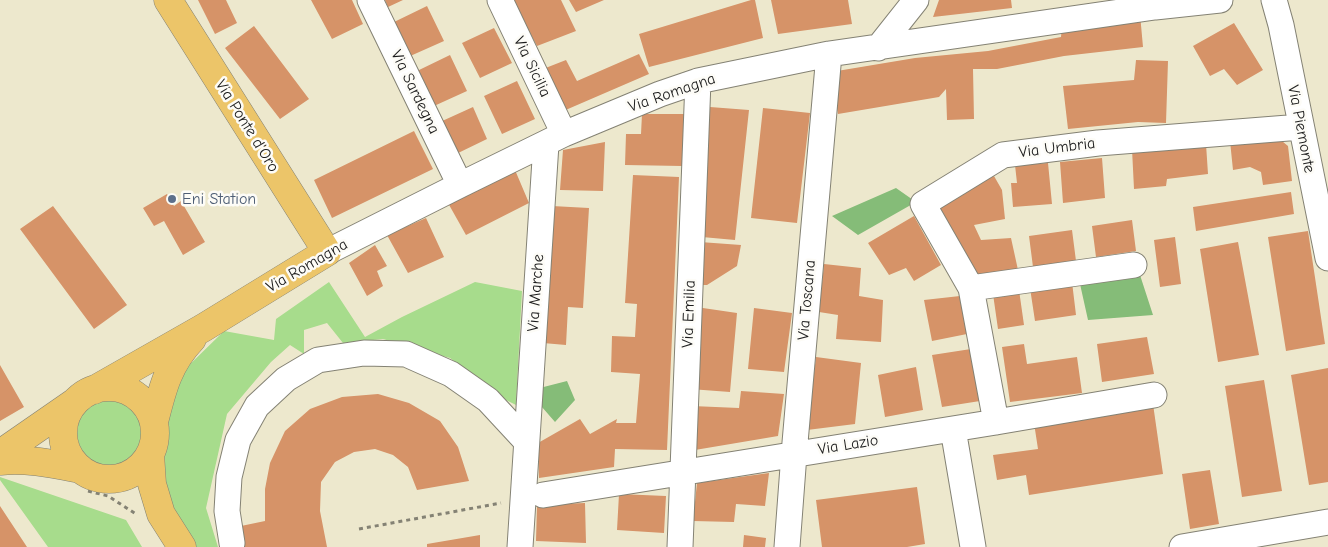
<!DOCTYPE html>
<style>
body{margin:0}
canvas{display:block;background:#ede8cd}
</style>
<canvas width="1328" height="547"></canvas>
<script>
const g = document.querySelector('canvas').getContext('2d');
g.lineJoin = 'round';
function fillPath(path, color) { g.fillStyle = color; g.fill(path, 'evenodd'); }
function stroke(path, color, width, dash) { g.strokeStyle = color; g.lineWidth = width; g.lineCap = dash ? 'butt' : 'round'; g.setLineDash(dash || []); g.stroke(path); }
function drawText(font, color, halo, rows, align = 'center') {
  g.font = font + ' "Comic Neue",sans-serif'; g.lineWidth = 5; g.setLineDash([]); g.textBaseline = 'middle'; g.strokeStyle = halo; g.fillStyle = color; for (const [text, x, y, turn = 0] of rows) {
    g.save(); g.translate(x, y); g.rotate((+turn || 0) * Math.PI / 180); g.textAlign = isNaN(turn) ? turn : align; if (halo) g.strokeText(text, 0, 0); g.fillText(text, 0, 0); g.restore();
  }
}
fillPath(new Path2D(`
 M329 282 365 337 402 317 475 282 522 291 516 405 500 397 450 358 383 339 343 343 327 323 304 330V354L290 345 271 362 227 414 206 508 218 547H194L162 490 165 434 179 375 224 331 274 340 276 319Z
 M77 433a33 33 0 1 1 66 0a33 33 0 1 1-66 0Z
 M0 477 126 520 142 547H48L0 480Z`), '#a7dc8c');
fillPath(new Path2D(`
 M896 188 916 202 858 235 832 216Z
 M1140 275 1153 315 1088 320 1080 284Z
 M567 381 575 400 555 422 528 391Z`), '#85bc78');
fillPath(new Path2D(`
 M198 0H226L237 23 215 34Z
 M311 0H352L363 24 332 39Z
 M385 0H403L388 7Z
 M513 0H561L576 31 537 46Z
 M569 0H604L576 12Z
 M751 0H755L763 38 649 67 639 34Z
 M771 0H848L852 24 778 34Z
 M939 0H1011L1012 8 933 17Z
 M427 6 444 41 408 57 392 23Z
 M1140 14 1143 47 1064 56 997 69H973L974 119 947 120 946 89 939 97 838 114 831 72 915 58 988 51 1061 37 1062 24Z
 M1234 23 1263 70 1237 85 1224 69 1210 76 1193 46Z
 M254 26 309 99 280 119 225 48Z
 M494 28 512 63 480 78 462 43Z
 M639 54 649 74 561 112 543 69 566 60 577 81Z
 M450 55 467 91 434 106 417 71Z
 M1136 60 1168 61 1166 123 1138 122 1068 129 1063 86 1134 80Z
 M517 81 535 119 502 134 484 96Z
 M473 107 487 139 454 155 440 122Z
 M710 107 749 110 735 240 702 237Z
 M763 108 810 113 797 223 751 218Z
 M642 114H685L682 166 625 165 626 134H641Z
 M414 131 433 169 332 218 314 180Z
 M1277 137 1288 146 1292 181 1263 185 1261 172 1250 167 1233 170 1230 141Z
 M605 142 603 191 560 190 563 150Z
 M1206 144 1208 174 1167 179 1166 186 1134 189 1132 149Z
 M1102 158 1105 198 1063 203 1060 162Z
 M1048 163 1052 204 1013 207 1011 183H1017L1015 165Z
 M515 170 529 203 466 235 448 203Z
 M633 175 679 177 667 450 615 449 614 467 539 478 538 443 580 419 590 434 617 419 616 423H636L640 374 611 372 612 336 635 337 637 304 625 303Z
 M994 176 1002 190 1005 219 974 225 981 240 1011 238 1018 270 975 276 934 206Z
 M1291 192 1294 214 1196 231 1193 207Z
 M167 194 174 206 181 201 205 242 183 255 164 221 154 226 143 208Z
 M53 206 127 305 94 329 20 229Z
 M552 206 589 208 583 308 568 307 566 345 543 343Z
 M914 216 941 265 914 281 906 268 889 275 868 243Z
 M426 218 444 257 408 273 387 235Z
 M1132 220 1136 251 1096 257 1092 226Z
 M1072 230 1076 261 1033 267 1029 236Z
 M1308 231 1325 344 1286 351 1268 237Z
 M1175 237 1181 284 1160 287 1154 240Z
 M700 242 741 245 737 266 707 285H697Z
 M1238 242 1259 355 1218 362 1200 249Z
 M375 245 387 266 377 271 383 286 367 296 349 263Z
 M824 264 861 268 859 296 883 300 881 342 836 339 838 315 819 312Z
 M1072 282 1076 315 1035 321 1030 288Z
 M1019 290 1024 325 998 329 993 294Z
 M960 296 967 334 932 341 924 300Z
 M696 307 737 313 730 392 690 389Z
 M754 308 792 313 784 372 748 369Z
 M1147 337 1154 374 1102 382 1097 344Z
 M1024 344 1027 364 1077 357 1082 393 1010 402 1002 347Z
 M971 349 980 401 942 407 932 355Z
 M816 357 861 363 855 424 807 430Z
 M0 365 24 407 0 421Z
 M916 367 923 410 885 417 878 375Z
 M1328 368V482L1309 485 1291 375Z
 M1264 380 1282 491 1242 497 1225 386Z
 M741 391 784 394 778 436 689 451 692 406 739 408Z
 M378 394 409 403 440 421 458 447 469 481 417 490 408 467 393 455 375 449 354 452 335 462 321 482 320 511 327 547H244L241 526 265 521V489L270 463 285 431 310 409 342 397Z
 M1153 404 1163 474 1029 495 1026 475 997 480 993 455 1038 449 1034 423Z
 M1210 470 1219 524 1190 529 1182 474Z
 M769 473 765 506 736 504 734 522 693 521 697 483Z
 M917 487 925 544 907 547H822L816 500Z
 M619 494 666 496 664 533 617 530Z
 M585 503 586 543 536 541 537 505Z
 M0 506 27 547H0Z
 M480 535V547H427V544Z
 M744 535 766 538 765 547H743Z`), '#d69368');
const minor = new Path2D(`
 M370 0 460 185
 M500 0 564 134
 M1274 0 1281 25 1328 258
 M878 48 916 0
 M327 252 460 185 564 134 660 94 698 81 829 54 1155 7 1220 0
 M971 288 1134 265
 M996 422 971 288 923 204 1003 155 1098 143 1301 127
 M953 429 973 547
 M543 495 996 422 1154 395
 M232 543 227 511 229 477 238 440 257 406 286 379 318 360 364 353 406 354 451 374 488 400 526 441
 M520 547 546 144
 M680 547 698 81
 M787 547 794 454 829 54
 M1182 547 1328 522`);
const major = new Path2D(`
 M63 433a46 46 0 1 1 92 0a46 46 0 1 1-92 0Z
 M94 390 203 328 327 252 168 0
 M154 422C162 390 168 364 192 339
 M0 454 75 402
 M150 454 152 484 161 514 182 547
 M0 461C26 458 54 464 80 469`);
stroke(minor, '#848274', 27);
stroke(major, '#848274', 29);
stroke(new Path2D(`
 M88 491 108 496 136 514
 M359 529 501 503`), '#848274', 3, [4, 4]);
stroke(minor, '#fff', 25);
stroke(major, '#ecc569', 28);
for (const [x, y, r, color] of [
 [172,199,5,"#5c6f8a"]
]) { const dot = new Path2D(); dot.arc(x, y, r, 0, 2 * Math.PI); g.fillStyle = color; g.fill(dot); stroke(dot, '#fdfcf7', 2); }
drawText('16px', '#1c1c1c', '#fdfcf7', [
 ["Via Sicilia",532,67,64],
 ["Via Sardegna",415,92,64],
 ["Via Romagna",672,93,-19],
 ["Via Ponte d'Oro",247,126,58],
 ["Via Piemonte",1301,129,79],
 ["Via Umbria",1057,148,-7],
 ["Via Romagna",307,266,-30],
 ["Via Marche",536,293,-86],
 ["Via Toscana",807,300,-85],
 ["Via Emilia",689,314,-88],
 ["Via Lazio",848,445,-9]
]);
drawText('16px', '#4e5e75', '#fdfcf7', [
 ["Eni Station",182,199]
], 'left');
</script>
